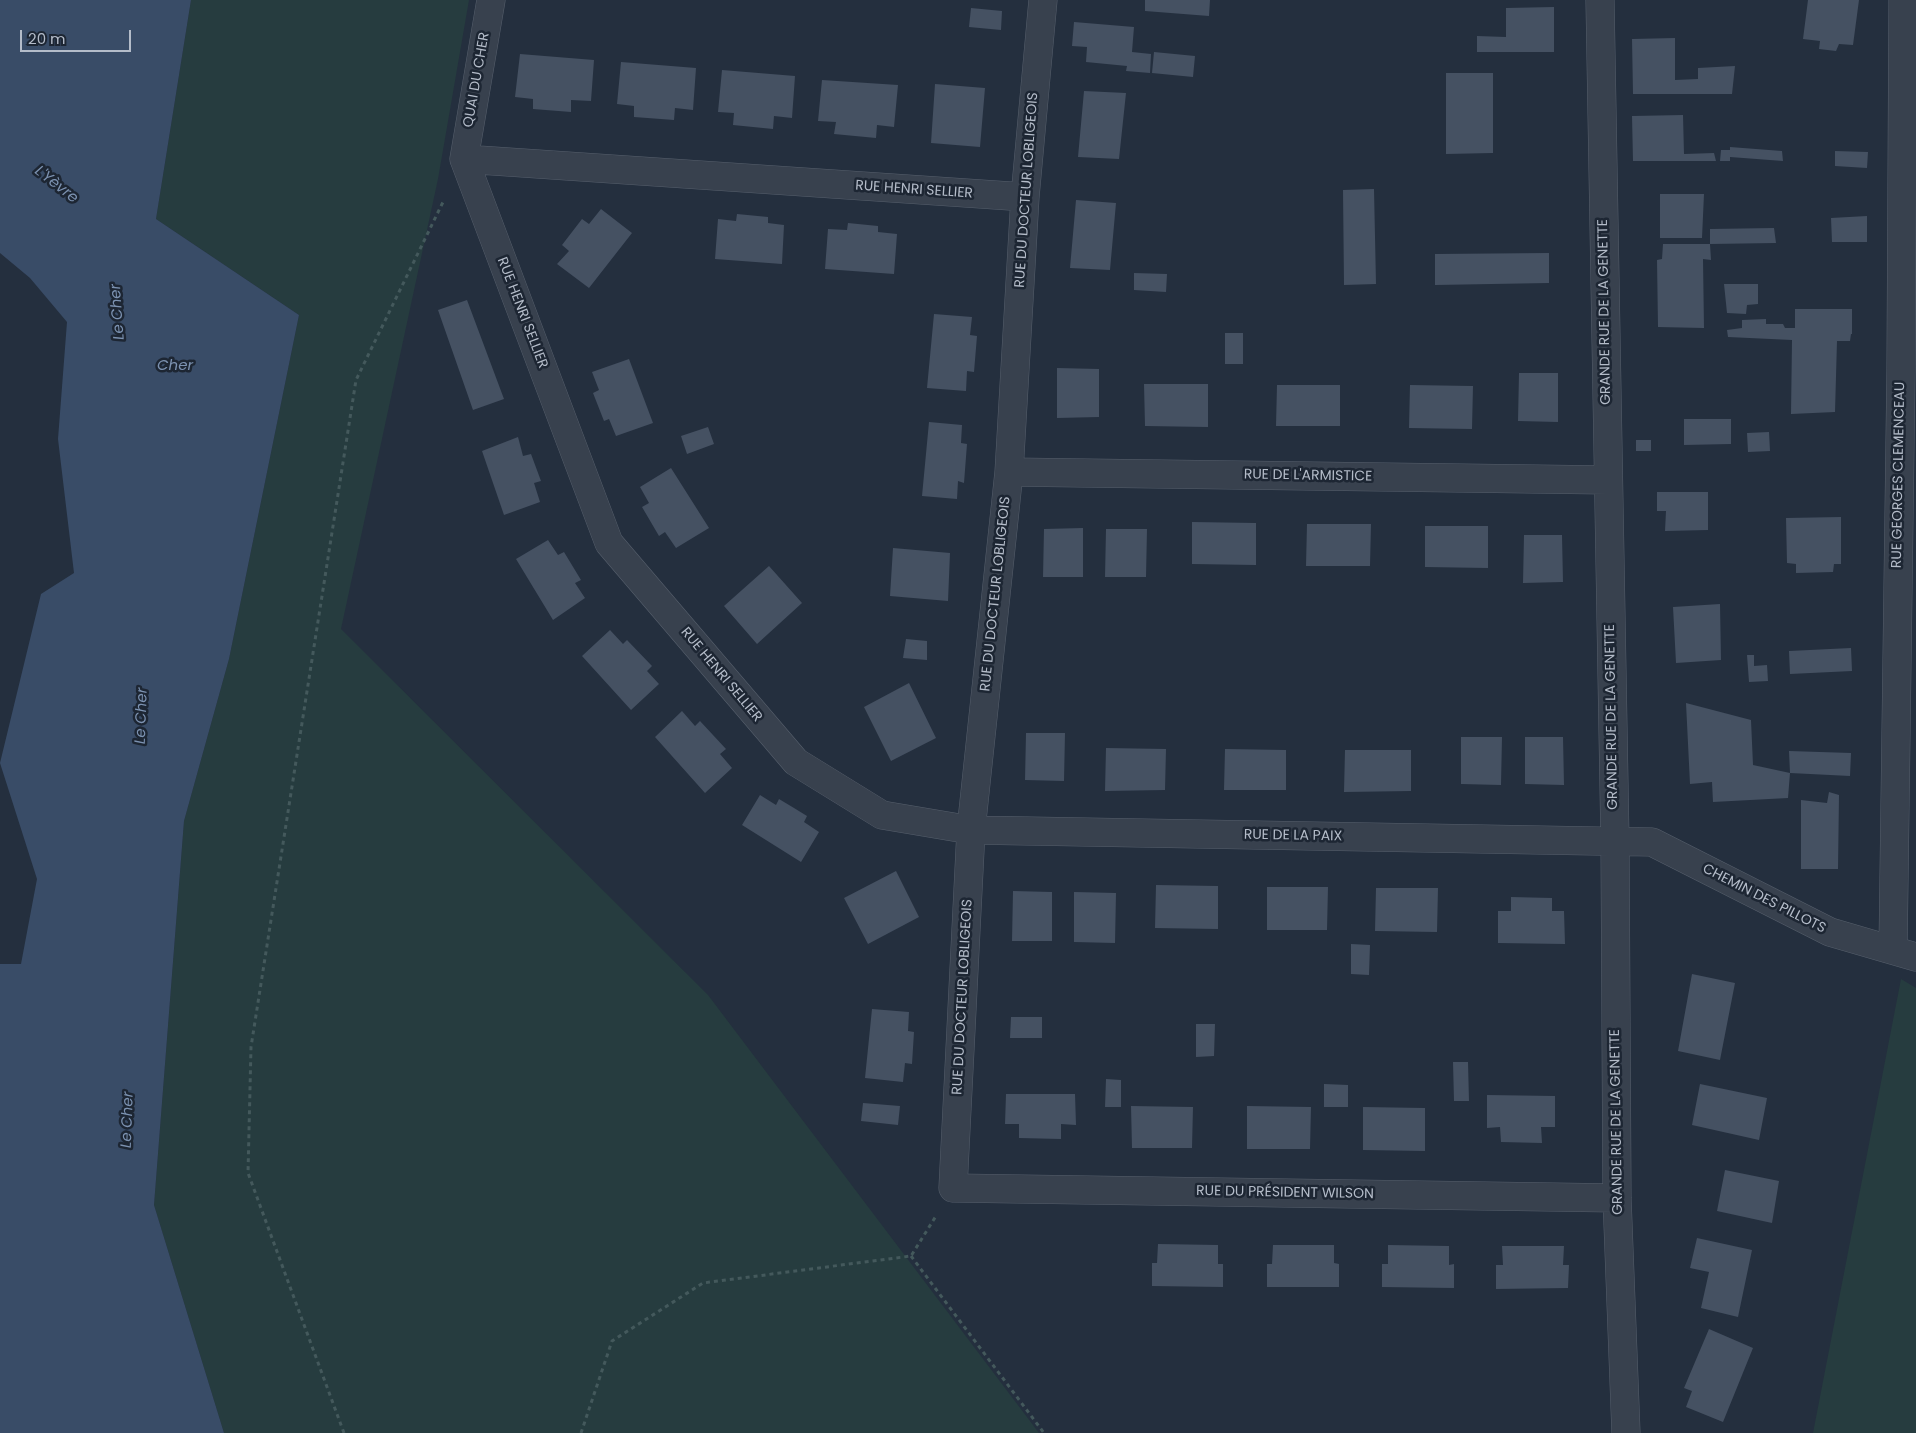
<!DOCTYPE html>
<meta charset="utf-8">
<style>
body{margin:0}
#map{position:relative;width:1916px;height:1433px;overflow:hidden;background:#242f3e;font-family:Poppins,sans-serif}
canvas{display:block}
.scale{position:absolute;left:20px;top:30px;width:111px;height:22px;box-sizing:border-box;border:2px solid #b4bcc9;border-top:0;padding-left:6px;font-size:15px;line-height:18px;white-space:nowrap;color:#b4bcc9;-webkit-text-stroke:4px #1d2633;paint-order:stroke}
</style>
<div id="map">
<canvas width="1916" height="1433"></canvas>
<div class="scale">20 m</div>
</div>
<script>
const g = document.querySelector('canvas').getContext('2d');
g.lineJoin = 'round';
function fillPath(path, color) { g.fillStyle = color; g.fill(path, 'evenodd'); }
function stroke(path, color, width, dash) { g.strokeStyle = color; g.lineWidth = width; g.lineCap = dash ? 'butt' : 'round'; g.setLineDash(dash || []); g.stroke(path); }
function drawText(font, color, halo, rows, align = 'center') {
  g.font = font + ' Poppins,sans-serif'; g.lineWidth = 5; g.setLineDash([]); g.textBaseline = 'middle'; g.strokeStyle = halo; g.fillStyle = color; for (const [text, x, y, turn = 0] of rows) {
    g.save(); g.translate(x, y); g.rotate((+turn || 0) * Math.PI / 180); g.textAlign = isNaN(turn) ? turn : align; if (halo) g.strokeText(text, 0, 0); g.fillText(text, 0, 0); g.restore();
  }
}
fillPath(new Path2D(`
 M191 0H469L438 179 341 629 708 995 1039 1433H224L154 1205 184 821 229 659 299 315 156 219Z
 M1901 979 1916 988V1433H1813Z`), '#263c3f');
fillPath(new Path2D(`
 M0 0H191L156 219 299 315 229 659 184 821 154 1205 224 1433H0V964H21L37 879 0 763 41 594 74 573 58 439 67 322 30 278 0 253Z`), '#394c67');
fillPath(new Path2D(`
 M1145 0H1210L1209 16 1145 11Z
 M1808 0H1859L1853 45 1839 44 1836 51 1819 49 1820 41 1803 39Z
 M1554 7V52H1477V36L1506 37V8Z
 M971 8 1002 11 1001 30 969 27Z
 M1074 22 1134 27 1132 52 1151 54 1150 73 1126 71 1127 66 1086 62 1087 47 1072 46Z
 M1675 38V80L1698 79V68L1735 66 1732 94H1633L1632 39Z
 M1154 52 1195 56 1193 77 1152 73Z
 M520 54 594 60 591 101 571 100V112L533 109V99L515 97Z
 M621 62 696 68 693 110 675 108 674 120 634 117V106L617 104Z
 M722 70 795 76 792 118 774 116 773 129 733 125 734 113 718 112Z
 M1446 73H1493V153L1446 154Z
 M822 80 898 85 894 127 877 125 876 138 834 134 836 122 818 121Z
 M935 84 985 88 980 147 931 143Z
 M1084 91 1126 93 1119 159 1078 157Z
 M1683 115 1684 154 1714 153 1716 161H1633L1632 116Z
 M1730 147 1782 151 1783 161 1730 157V161H1720L1721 150H1730Z
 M1835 151 1868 152 1867 168 1835 166Z
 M1374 189 1376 284 1344 285 1343 190Z
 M1660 194H1704L1702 238H1660Z
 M1076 200 1116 203 1110 270 1070 268Z
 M601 209 632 233 589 288 557 264 569 251 562 245 582 219 589 224Z
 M737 214 768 217V223L784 225 782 264 715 259 718 219 736 221Z
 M1867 216V242H1832L1831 218Z
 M848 223 878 226V232L897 234 894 274 825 269 828 229 847 230Z
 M1774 228 1776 243 1710 244V229Z
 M1663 244H1710L1711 260 1703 259 1704 328 1658 327 1657 260 1662 259Z
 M1549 253V283L1435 285V254Z
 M1134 273 1167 274 1166 292 1134 290Z
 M1724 284H1758V304L1747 305 1746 314 1727 313Z
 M467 300 504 399 473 410 438 310Z
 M1795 309H1852V334H1851L1850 341H1837L1835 412 1791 414 1792 340 1728 337 1727 330 1742 328V320L1766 319V324H1783L1785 328H1795Z
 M934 314 972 317 970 335 977 336 974 372 967 371 966 391 927 388Z
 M1225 333H1243V364H1225Z
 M629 359 653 423 616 436 609 419 604 421 593 393 599 390 592 372Z
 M1057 368 1099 369V417L1057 418Z
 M1519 373H1558V422L1518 421Z
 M1144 384H1208V427L1145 426Z
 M1277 385H1340V426H1276Z
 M1410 385 1473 386 1472 429 1409 428Z
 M1684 419H1731V444L1684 445Z
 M929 422 962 425 961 443 967 444 964 483 958 481 957 499 922 496Z
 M708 427 714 444 687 454 681 436Z
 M1769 432 1770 451 1748 452 1747 433Z
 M518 437 523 456 531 454 541 481 534 483 540 502 504 515 482 451Z
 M1636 440H1651V451H1636Z
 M671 468 709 528 676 548 665 532 659 536 642 507 649 503 640 487Z
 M1657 492H1708V530L1665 531 1666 511H1657Z
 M1841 517V564H1834L1833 572 1796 573V564L1787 563 1786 518Z
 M1192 522 1256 523V565L1192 564Z
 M1307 524H1371L1370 566H1306Z
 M1425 526H1488V568L1425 567Z
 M1083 528V577H1043L1044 529Z
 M1106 529H1147L1146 577H1105Z
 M1524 535H1562L1563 582 1523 583Z
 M548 540 558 555 564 552 581 580 575 583 585 598 553 620 516 559Z
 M893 548 950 553 948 601 890 596Z
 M769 566 802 603 757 644 724 606Z
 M1720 604 1721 660 1676 663 1673 607Z
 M610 630 623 644 627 640 652 666 647 671 659 684 631 710 582 656Z
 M906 639 927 641V660L903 658Z
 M1851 648 1852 671 1790 674 1789 651Z
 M1747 655H1754V666L1767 665 1768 681 1749 682Z
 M909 683 936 738 891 761 864 707Z
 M1686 703 1751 720 1753 765 1790 773 1789 751 1851 753 1850 776 1790 773 1788 798 1713 802 1712 782 1690 784Z
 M682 711 695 726 700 721 726 749 720 754 732 768 705 793 655 737Z
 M1026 733H1065L1064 781 1025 780Z
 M1461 737H1502L1501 785 1461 784Z
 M1525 737H1563L1564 785 1525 784Z
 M1106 748 1166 749 1165 790 1105 791Z
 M1225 749 1286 750V790H1224Z
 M1345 750H1411V791L1344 792Z
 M1829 792 1839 795 1838 869H1801V800L1827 803Z
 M760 795 776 805 779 799 794 808 807 816 804 822 819 832 801 862 742 825Z
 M896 871 919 917 868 944 844 898Z
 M1156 885 1218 886V929L1155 928Z
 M1267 887H1328L1327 930H1267Z
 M1376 888H1438L1437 932 1375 931Z
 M1013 891 1052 892V941H1012Z
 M1074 892 1116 893 1115 943 1074 942Z
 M1511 897 1552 898V911H1564L1565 944 1498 943V911H1511Z
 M1351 944 1370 945 1369 975 1351 974Z
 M1692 974 1735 983 1720 1060 1678 1051Z
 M872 1009 909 1012 908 1031 914 1032 912 1064 905 1063 903 1082 865 1078Z
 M1011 1017H1042V1038H1010Z
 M1196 1024H1215L1214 1056 1196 1057Z
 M1453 1062H1468L1469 1101H1454Z
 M1106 1079 1121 1080V1107H1105Z
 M1324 1084 1348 1085V1107H1324Z
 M1700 1084 1767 1098 1759 1140 1692 1125Z
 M1006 1094H1075L1076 1125 1061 1124V1139L1019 1138V1124H1005Z
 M1487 1095 1555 1096V1127H1541L1542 1143 1501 1142 1500 1127 1487 1128Z
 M863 1103 900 1106 898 1125 861 1121Z
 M1131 1106 1193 1107 1192 1148H1132Z
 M1247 1106 1311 1107 1310 1149H1247Z
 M1363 1107 1425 1108V1151L1363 1150Z
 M1725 1170 1779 1181 1772 1223 1717 1211Z
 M1697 1238 1752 1250 1738 1317 1701 1308 1709 1272 1690 1268Z
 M1158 1244 1218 1245V1264H1223V1287L1152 1286V1263H1157Z
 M1273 1245H1334V1263L1339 1264V1287H1267V1264H1272Z
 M1388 1245 1449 1246V1265L1454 1264V1288L1382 1287V1264H1388Z
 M1502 1246H1564L1563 1265H1569L1568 1288 1496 1289V1265H1503Z
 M1709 1329 1753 1348 1723 1422 1686 1407 1692 1391 1684 1388Z`), '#455162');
const minor = new Path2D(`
 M1043 0 1025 197 1009 472 971 830 953 1188 1617 1198
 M1600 0 1615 841 1617 1198 1626 1433
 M464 159 491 0
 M1025 197 464 159 609 543 796 762 882 815 971 830 1652 842 1830 932 1916 957
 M1009 472 1608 480
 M1893 950 1901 370 1903 0`);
stroke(minor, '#565f6c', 29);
stroke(new Path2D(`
 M911 1256 1044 1433
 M344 1433 248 1173 251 1047 356 380 444 200
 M581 1433 612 1341 703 1283 911 1256 936 1216`), '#44595c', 3, [4, 4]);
stroke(minor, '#38414e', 28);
drawText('14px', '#b4bcc9', '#1d2633', [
 ["QUAI DU CHER",477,80,-80],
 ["RUE HENRI SELLIER",914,190,4],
 ["RUE DU DOCTEUR LOBLIGEOIS",1027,190,-86],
 ["GRANDE RUE DE LA GENETTE",1605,312,-91],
 ["RUE HENRI SELLIER",522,313,69],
 ["RUE GEORGES CLEMENCEAU",1899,475,-89],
 ["RUE DE L'ARMISTICE",1308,476,1],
 ["RUE DU DOCTEUR LOBLIGEOIS",996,594,-84],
 ["RUE HENRI SELLIER",721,675,50],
 ["GRANDE RUE DE LA GENETTE",1612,717,-91],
 ["RUE DE LA PAIX",1293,836,1],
 ["CHEMIN DES PILLOTS",1764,899,27],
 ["RUE DU DOCTEUR LOBLIGEOIS",963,997,-87],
 ["GRANDE RUE DE LA GENETTE",1617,1122,-91],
 ["RUE DU PRÉSIDENT WILSON",1285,1193,1]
]);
drawText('italic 15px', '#7c92b1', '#1d2633', [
 ["L'Yèvre",56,185,38],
 ["Le Cher",118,312,-94],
 ["Cher",175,366],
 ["Le Cher",142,716,-88],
 ["Le Cher",128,1120,-88]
]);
</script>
